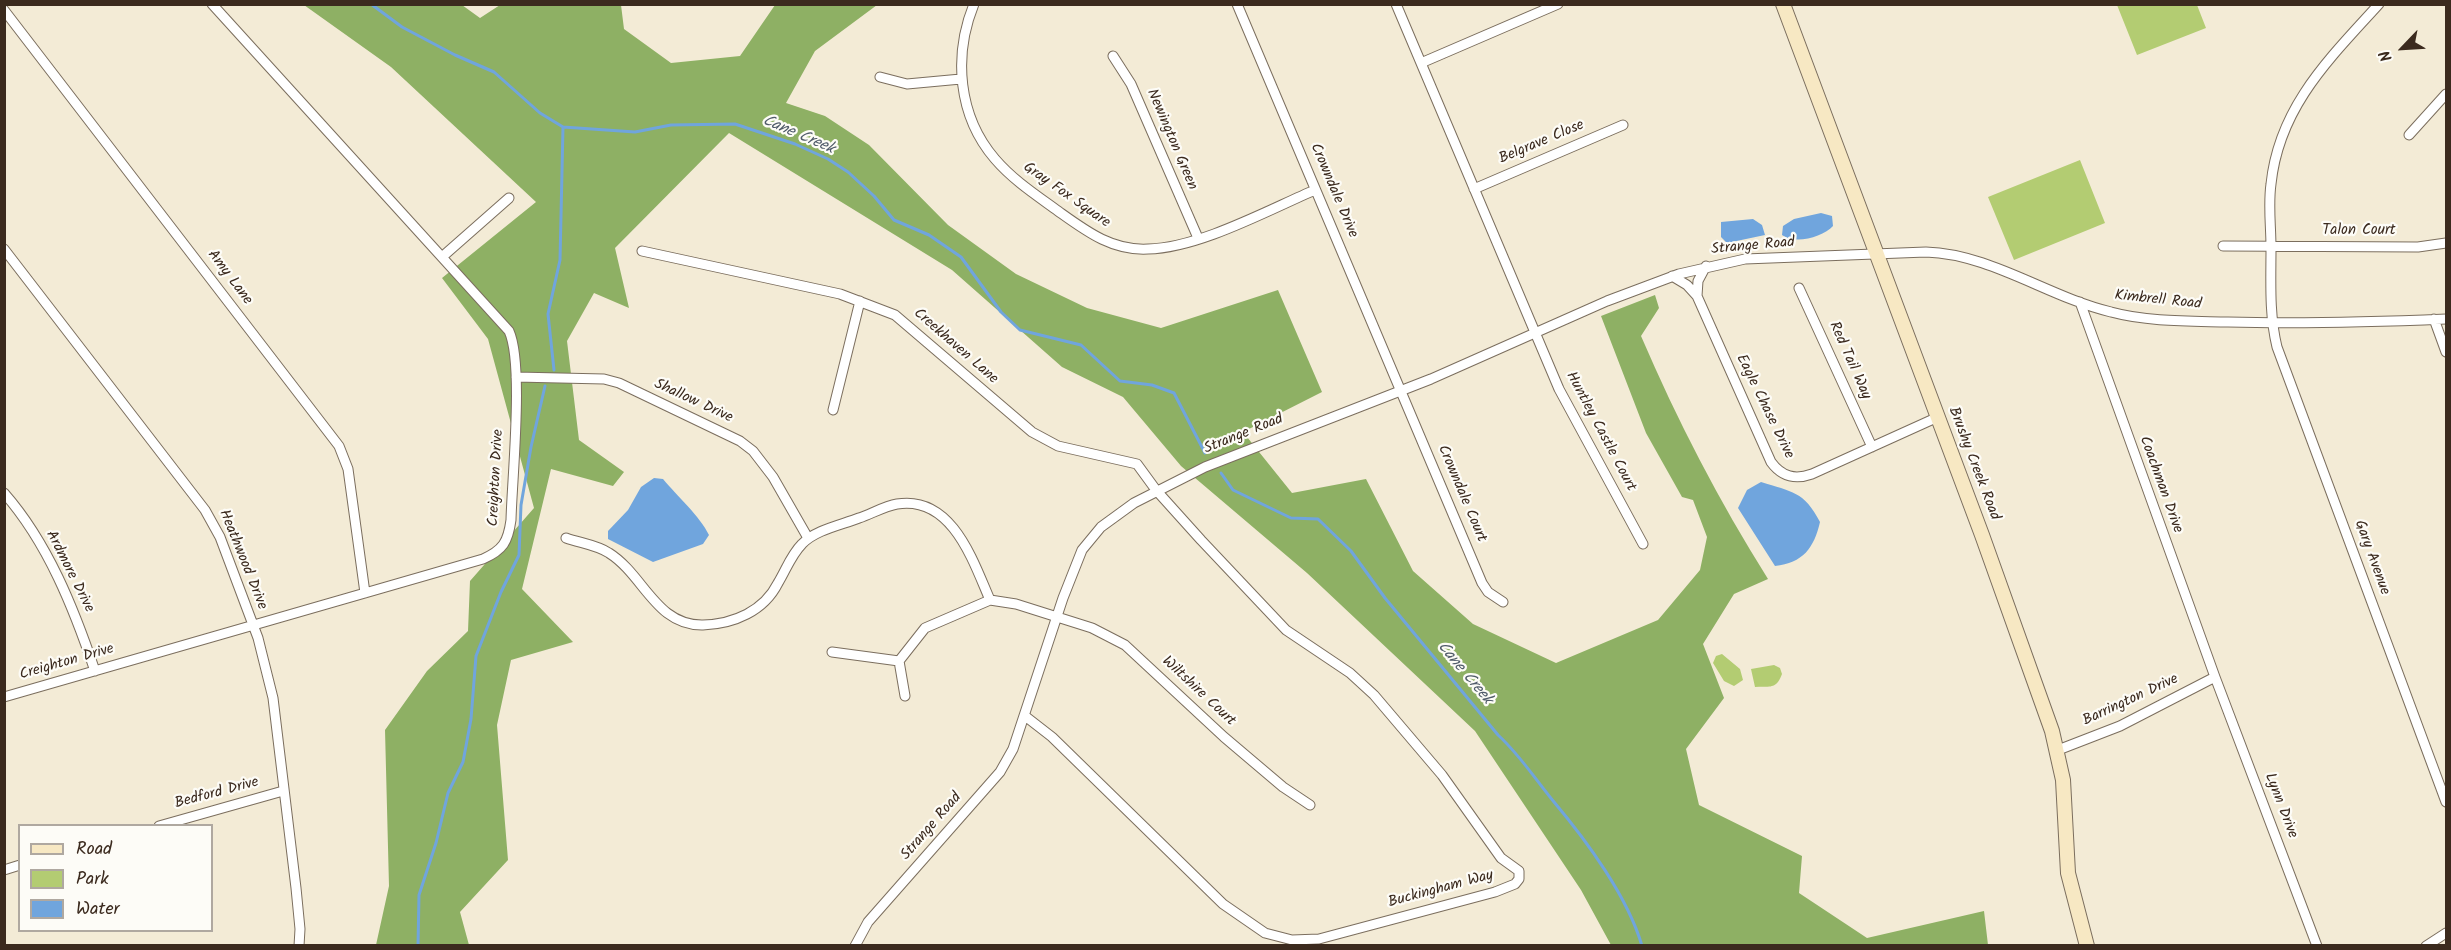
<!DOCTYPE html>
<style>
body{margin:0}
#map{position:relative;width:2451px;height:950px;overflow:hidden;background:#f3ebd6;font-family:Kalam,sans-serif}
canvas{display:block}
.frame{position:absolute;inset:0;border:6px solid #3b2a1e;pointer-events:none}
.legend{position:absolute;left:18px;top:824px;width:195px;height:108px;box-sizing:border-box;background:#fdfcf7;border:2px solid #afa8a0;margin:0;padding:8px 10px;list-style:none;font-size:18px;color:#3b2a1e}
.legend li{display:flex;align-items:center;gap:12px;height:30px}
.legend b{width:30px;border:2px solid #afa8a0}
.north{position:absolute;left:2373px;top:18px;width:60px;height:60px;-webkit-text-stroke:4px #fdfcf7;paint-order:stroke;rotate:245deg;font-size:16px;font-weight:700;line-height:24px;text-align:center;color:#3b2a1e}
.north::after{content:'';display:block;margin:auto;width:21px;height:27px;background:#3b2a1e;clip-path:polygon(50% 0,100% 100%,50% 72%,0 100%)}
</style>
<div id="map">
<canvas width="2451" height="950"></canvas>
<div class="frame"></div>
<ul class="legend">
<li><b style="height:8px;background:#f7e8c3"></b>Road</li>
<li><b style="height:16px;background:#b3cc72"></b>Park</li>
<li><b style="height:16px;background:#70a5dd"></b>Water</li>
</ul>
<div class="north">N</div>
</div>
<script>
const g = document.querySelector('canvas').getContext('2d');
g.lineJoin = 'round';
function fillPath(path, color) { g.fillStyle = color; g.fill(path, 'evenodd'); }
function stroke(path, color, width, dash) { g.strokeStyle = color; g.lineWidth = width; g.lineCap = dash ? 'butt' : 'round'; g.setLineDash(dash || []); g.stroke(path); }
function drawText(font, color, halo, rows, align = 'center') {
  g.font = font + ' Kalam,sans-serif'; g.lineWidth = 4.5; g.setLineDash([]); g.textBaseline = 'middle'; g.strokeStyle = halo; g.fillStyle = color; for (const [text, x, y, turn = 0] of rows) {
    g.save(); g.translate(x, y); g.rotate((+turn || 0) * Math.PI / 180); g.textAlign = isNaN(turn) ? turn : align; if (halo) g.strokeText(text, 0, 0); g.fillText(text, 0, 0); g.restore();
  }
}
fillPath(new Path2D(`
 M2117 5H2197L2206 28 2137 55Z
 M2080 160 2105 223 2014 260 1988 197Z
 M1722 654 1740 669 1743 680 1734 686 1724 681 1713 663 1716 656Z
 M1774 665 1780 668 1782 674C1776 690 1770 686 1755 687L1751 669Z`), '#b3cc72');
fillPath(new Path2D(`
 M304 5H462L480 18 500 5H621L624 29 671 63 740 56 775 5H877L815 51 786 103 825 116 869 145 948 225 1016 274 1087 308 1161 328 1278 290 1322 392 1243 432 1292 493 1366 479 1413 571 1473 624 1556 663 1658 620 1700 570 1707 537 1693 500 1682 497 1646 433 1601 316 1655 295 1659 308 1641 336C1677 420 1719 501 1768 579L1734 594 1703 644 1724 698 1686 749 1699 805 1802 856 1799 893 1867 938 1984 911 1988 945H1611L1581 890 1475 731 1307 573 1181 466 1123 397 1062 367 952 270 729 133 615 248 629 308 594 293 567 341 579 440 624 472 613 486 551 469 522 589 573 642 511 660 497 725 508 860 460 912 469 945H376L389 886 385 730 427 671 468 631 470 581 534 508 488 339 442 278 536 202 391 67Z`), '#8eb064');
fillPath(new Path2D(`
 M1821 213 1832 216 1833 226C1823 237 1795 245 1782 235L1783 226 1794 219Z
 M1753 219 1762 225 1765 235 1727 243 1721 237V222Z
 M654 478 663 479C677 496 700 516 709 535L703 544 653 562 608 539V531L628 510 641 487Z
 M1761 482C1792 492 1804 491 1820 522 1814 548 1803 563 1775 566L1738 508 1747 490Z`), '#70a5dd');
stroke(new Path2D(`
 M371 4 402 27 455 55 494 72 540 113 563 127 635 132 671 125 735 124 795 144 828 159 848 172 874 196 894 220 929 235 961 257 1001 312 1020 330 1081 345 1120 381 1152 385 1174 393 1205 453
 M554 370 548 314 560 260 563 127
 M1221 473 1233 490 1291 518 1318 519 1351 551 1385 598 1498 735C1520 755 1535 779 1554 802 1586 840 1628 897 1642 946
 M418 946 419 895 436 843 448 793 463 762 471 719 476 656 501 592 519 555 521 505 531 447 545 386`), '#70a5dd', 3);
const street = new Path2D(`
 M974 4C953 56 958 116 995 159 1013 180 1036 195 1058 211 1086 231 1112 251 1148 249 1199 248 1268 210 1315 190
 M1237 4 1482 583 1488 592 1503 602
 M1396 4 1559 389 1643 544
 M2379 4C2329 59 2279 107 2271 184 2268 205 2271 226 2271 248 2271 281 2269 314 2277 347L2446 802
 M4 10 339 446 348 469 365 593
 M1113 56 1131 84 1198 238
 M1421 63 1558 4
 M880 77 907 84 961 79
 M2409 135 2446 94
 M1474 189 1623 125
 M2223 246 2418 247 2446 243
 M4 249 205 510 220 537 258 638 273 698 296 888 300 929 299 946
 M642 251 840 294 895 315 1032 432 1058 446 1137 464 1156 490 1201 540 1286 630 1350 673 1374 695 1442 775 1501 858 1519 871V879L1515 884 1495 892 1319 939 1292 940 1265 933 1223 904 1052 737 1025 716
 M442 257 509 198
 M1672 276 1687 285 1697 296 1771 462C1782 477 1795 480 1812 474L1938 417
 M1799 288 1872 447
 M1697 296 1698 281 1706 266
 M2080 302 2215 677 2317 946
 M2434 319 2446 352
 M516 377 604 379 619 383 740 441 753 451 773 477 808 538
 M833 410 860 301
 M4 493C48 543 74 609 95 671
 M566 538C580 543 597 545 609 553 644 575 656 626 703 625 734 624 764 611 778 583 786 570 791 555 802 544 815 530 841 525 859 518 871 514 885 506 897 504 952 495 973 561 990 600
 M832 652 899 661
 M905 696 899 661 925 628 990 600 1016 604 1092 628 1125 645 1224 737 1283 787 1310 805
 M4 697 483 559C503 550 508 542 511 520 512 478 524 364 509 331L212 4
 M2058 750 2120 726 2215 677
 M159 826 283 791
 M4 870 20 865
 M855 946 868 922 1000 772 1013 749 1063 598 1082 550 1101 527 1134 503 1205 467 1431 379 1607 301 1679 274 1745 259 1926 252C1991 254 2048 297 2111 312 2148 322 2189 321 2228 322 2301 324 2374 322 2446 319
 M2426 946 2446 933`);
const secondary = new Path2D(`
 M1783 4 1982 535 2052 731 2063 780 2068 873 2087 946`);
stroke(street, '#7b6e5e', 11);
stroke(secondary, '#7b6e5e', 16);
stroke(street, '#fff', 9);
stroke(secondary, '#f7e8c3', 14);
drawText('15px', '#3b2a1e', '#fdfcf7', [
 ["Newington Green",1171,140,67],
 ["Belgrave Close",1542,143,-23],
 ["Crowndale Drive",1333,191,67],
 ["Gray Fox Square",1066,196,35],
 ["Talon Court",2359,231],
 ["Strange Road",1753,247,-5],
 ["Amy Lane",229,278,53],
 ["Kimbrell Road",2158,301,6],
 ["Creekhaven Lane",955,347,41],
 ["Red Tail Way",1849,361,66],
 ["Shallow Drive",693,402,25],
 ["Eagle Chase Drive",1764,407,64],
 ["Huntley Castle Court",1600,432,62],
 ["Strange Road",1244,435,-22],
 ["Brushy Creek Road",1973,464,69],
 ["Creighton Drive",497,478,-87],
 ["Coachman Drive",2160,485,70],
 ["Crowndale Court",1461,494,67],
 ["Gary Avenue",2371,558,70],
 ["Heathwood Drive",242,560,68],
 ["Ardmore Drive",69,572,63],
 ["Creighton Drive",67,663,-16],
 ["Wiltshire Court",1198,692,43],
 ["Barrington Drive",2131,701,-25],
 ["Bedford Drive",217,794,-15],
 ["Lynn Drive",2280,806,69],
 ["Strange Road",932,827,-49],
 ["Buckingham Way",1441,890,-15]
]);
drawText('italic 16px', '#505b6a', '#fdfcf7', [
 ["Cane Creek",798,136,23],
 ["Cane Creek",1464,674,50]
]);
</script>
